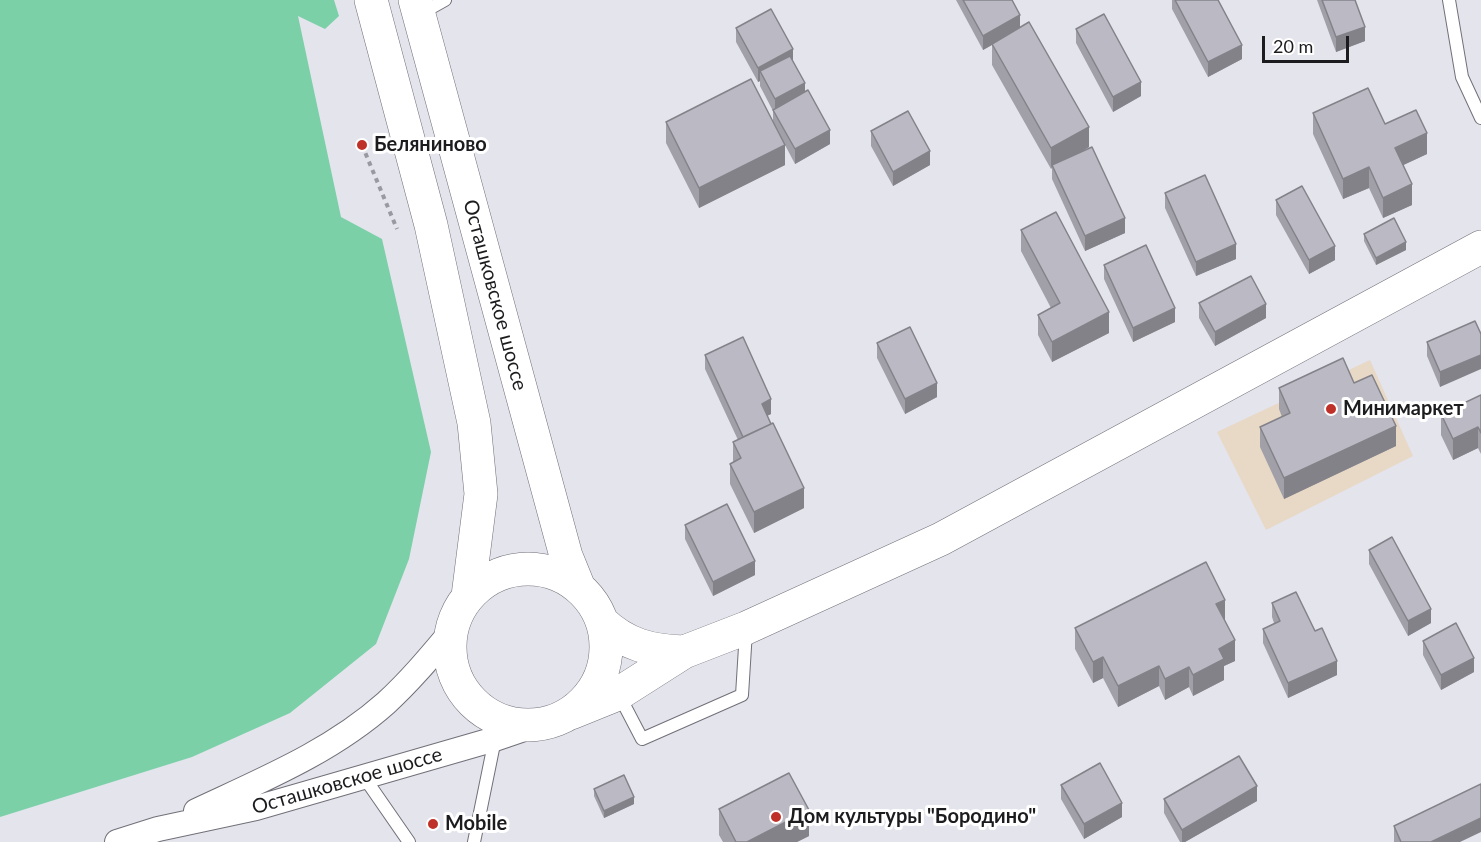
<!DOCTYPE html>
<meta charset="utf-8">
<style>
body{margin:0}
#map{position:relative;width:1481px;height:842px;overflow:hidden;background:#e4e4ed;font-family:Lato,sans-serif}
canvas{display:block}
.scale{position:absolute;left:1262px;top:36px;width:87px;height:27px;box-sizing:border-box;border:3px solid #1c1c1f;border-top:0;padding-left:8px;font-size:18px;line-height:21px;white-space:nowrap;color:#1c1c1f;-webkit-text-stroke:4px #fff;paint-order:stroke}
</style>
<div id="map">
<canvas width="1481" height="842"></canvas>
<div class="scale">20 m</div>
</div>
<script>
const g = document.querySelector('canvas').getContext('2d');
g.lineJoin = 'round';
function fillPath(path, color) { g.fillStyle = color; g.fill(path, 'evenodd'); }
function stroke(path, color, width, dash) { g.strokeStyle = color; g.lineWidth = width; g.lineCap = dash ? 'butt' : 'round'; g.setLineDash(dash || []); g.stroke(path); }
function drawText(font, color, halo, rows, align = 'center') {
  g.font = font + ' Lato,sans-serif'; g.lineWidth = 6; g.setLineDash([]); g.textBaseline = 'middle'; g.strokeStyle = halo; g.fillStyle = color; for (const [text, x, y, turn = 0] of rows) {
    g.save(); g.translate(x, y); g.rotate((+turn || 0) * Math.PI / 180); g.textAlign = isNaN(turn) ? turn : align; if (halo) g.strokeText(text, 0, 0); g.fillText(text, 0, 0); g.restore();
  }
}
fillPath(new Path2D(`
 M1370 360 1413 456 1266 530 1217 432Z`), '#e8d8c6');
fillPath(new Path2D(`
 M0 0H334L339 16 325 29 298 16 341 217 382 239 431 452 409 559 376 644 290 713 192 757 0 817Z`), '#7bd0a7');
const lane = new Path2D(`
 M1449 0 1462 77 1481 118
 M420 14 445 0
 M619 695 642 739 742 695 746 631
 M364 777 409 842
 M474 842 495 739`);
const street = new Path2D(`
 M196 811C262 780 331 752 386 703 410 681 430 657 451 632
 M117 842 158 829 256 808 495 739 533 726`);
const secondary = new Path2D(`
 M371 0 431 225 474 423 481 494 468 596
 M415 0 566 556 579 588
 M450 647a78 78 0 1 1 156 0a78 78 0 1 1-156 0Z
 M602 622C626 645 651 651 684 652
 M571 713 618 694 684 652 746 628 941 539 1481 247`);
stroke(lane, '#717079', 14);
stroke(street, '#717079', 26);
stroke(secondary, '#717079', 34);
stroke(new Path2D(`
 M362 145 397 229`), '#9999a0', 4, [4.5, 4.5]);
stroke(lane, '#fff', 12);
stroke(street, '#fff', 24);
stroke(secondary, '#fff', 33);
fillPath(new Path2D(`
 M956 0H1012L1020 27 1089 147 1081 152 1125 233 1085 251 1052 179V168L1051 169 992 65V45L983 50Z
 M1172 0H1218L1242 59 1208 77 1172 9Z
 M1317 0H1355L1365 41 1336 52Z
 M736 28 793 61 805 92 830 144 795 164 785 145V165L699 208 666 143V122H773V111L760 86V81L758 82 736 42Z
 M1076 29 1141 96 1113 112 1076 43Z
 M1313 113 1385 124 1427 154 1403 165 1412 205 1383 218 1369 188 1343 199 1313 134Z
 M871 131 930 165 893 186 871 146Z
 M1165 193 1236 259 1196 276 1165 208Z
 M1276 200 1335 260 1309 274 1276 215Z
 M1021 230 1109 333 1052 362 1038 335V315L1051 308 1021 251Z
 M1364 234 1406 250 1376 265 1364 241Z
 M1104 265 1175 322 1133 342 1104 279Z
 M1199 303 1266 318 1215 346 1199 318Z
 M1481 334 1440 387 1427 356V342Z
 M877 343 937 397 905 414 877 358Z
 M705 355 771 414 767 416 804 508 754 533 730 484V464L733 462V442L738 440 705 369Z
 M1354 383 1396 446 1284 499 1260 447V427L1282 417 1279 409V388Z
 M1481 395V454L1478 448 1453 460 1441 435V414Z
 M685 525 755 575 713 596 685 539Z
 M1369 550 1431 623 1408 636 1369 564Z
 M1272 603 1315 631 1337 675 1288 698 1263 643V629L1274 623 1272 617Z
 M1225 620 1235 661 1224 666V680L1193 696 1189 687 1165 700 1159 686 1118 707 1103 678 1093 683 1075 649V628Z
 M1423 641 1474 672 1441 690 1423 655Z
 M1061 785 1122 817 1084 839 1061 799Z
 M594 789 634 804 604 818 594 796Z
 M1164 799 1257 801 1185 842H1180L1164 813Z
 M719 809 809 836 797 842H723L719 835Z
 M1394 826 1460 842H1394Z`), '#a1a0a9');
fillPath(new Path2D(`
 M1020 15V29L983 50V36Z
 M1365 27V41L1336 52V37Z
 M1242 45V59L1208 77V62Z
 M793 49V63L760 71V81L758 82V68Z
 M1141 82V96L1113 112V97Z
 M805 83V98L775 114V99Z
 M1089 127V147L1053 168 1052 165 1051 169V148Z
 M830 130V144L795 164V149Z
 M1427 133V154L1395 169V148Z
 M785 145V165L699 208V188Z
 M930 151V165L893 186V172Z
 M1369 167V188L1343 199V179Z
 M1412 184V205L1383 218V198Z
 M1125 218V233L1085 251V236Z
 M1406 242V250L1376 265V258Z
 M1236 244V259L1196 276V262Z
 M1335 246V260L1309 274V260Z
 M1266 304V318L1215 346V332Z
 M1175 308V322L1133 342V328Z
 M1109 312V333L1052 362V342Z
 M1481 355V369L1440 387V372Z
 M937 383V397L905 414V399Z
 M771 399V414L762 418V404Z
 M1396 426V446L1284 499V478Z
 M1478 427V448L1453 460V439Z
 M804 488V508L754 533V512Z
 M755 561V575L713 596V582Z
 M1225 600V620L1216 625V604Z
 M1431 609V623L1408 636V621Z
 M1235 640V661L1224 666V680L1193 696V675L1219 649Z
 M1103 657V678L1093 683V662Z
 M1474 658V672L1441 690V675Z
 M1337 661V675L1288 698V683Z
 M1159 666V686L1118 707V686Z
 M1189 667V687L1165 700V679Z
 M1257 786V801L1185 842H1182V830Z
 M634 797V804L604 818V811Z
 M1122 803V817L1084 839V824Z
 M809 810V836L797 842H747Z
 M1481 818V832L1460 842H1431Z`), '#838289');
const building = new Path2D(`
 M963 0H1012L1020 15 983 36Z
 M1175 0H1218L1242 45 1208 62Z
 M1322 0H1355L1365 27 1336 37Z
 M771 9 793 49 758 68 736 28Z
 M1104 14 1141 82 1113 97 1076 29Z
 M1029 22 1089 127 1051 148 992 44Z
 M790 56 805 83 775 99 760 71Z
 M751 79 785 145 699 188 666 122Z
 M1368 88 1385 124 1416 110 1427 133 1395 148 1412 184 1383 198 1369 167 1343 179 1313 113Z
 M808 90 830 130 795 149 773 110Z
 M908 111 930 151 893 172 871 131Z
 M1092 147 1125 218 1085 236 1052 165Z
 M1205 175 1236 244 1196 262 1165 193Z
 M1302 186 1335 246 1309 260 1276 200Z
 M1056 212 1109 312 1052 342 1038 315 1060 303 1021 230Z
 M1394 218 1406 242 1376 258 1364 234Z
 M1146 245 1175 308 1133 328 1104 265Z
 M1251 276 1266 304 1215 332 1199 303Z
 M1475 321 1481 334V355L1440 372 1427 342Z
 M910 327 937 383 905 399 877 343Z
 M743 337 771 399 762 404 771 424 743 437 705 355Z
 M1343 358 1354 383 1372 375 1396 426 1284 478 1260 427 1290 413 1279 388Z
 M1481 395V433L1478 427 1453 439 1441 414Z
 M773 423 804 488 754 512 730 464 741 458 733 442Z
 M727 504 755 561 713 582 685 525Z
 M1392 537 1431 609 1408 621 1369 550Z
 M1206 562 1225 600 1216 604 1235 640 1219 649 1224 659 1193 675 1189 667 1165 679 1159 666 1118 686 1103 657 1093 662 1075 628Z
 M1296 592 1315 631 1322 628 1337 661 1288 683 1263 629 1280 621 1272 603Z
 M1456 623 1474 658 1441 675 1423 641Z
 M1239 756 1257 786 1182 830 1164 799Z
 M1100 763 1122 803 1084 824 1061 785Z
 M789 773 809 810 747 842H736L719 809Z
 M624 775 634 797 604 811 594 789Z
 M1481 784V818L1431 842H1401L1394 826Z`);
fillPath(building, '#bbbac4');
stroke(building, '#838289', 1.5);
for (const [x, y, r, color] of [
 [362,145,6,"#bf3128"],
 [1331,409,6,"#bf3128"],
 [776,817,6,"#bf3128"],
 [433,824,6,"#bf3128"]
]) { const dot = new Path2D(); dot.arc(x, y, r, 0, 2 * Math.PI); g.fillStyle = color; g.fill(dot); stroke(dot, '#fff', 2); }
drawText('bold 20px', '#1c1c1f', '#fff', [
 ["Беляниново",374,145],
 ["Минимаркет",1343,409],
 ["Дом культуры \"Бородино\"",788,817],
 ["Mobile",445,824]
], 'left');
drawText('20px', '#1c1c1f', '#fff', [
 ["Осташковское шоссе",495,295,75],
 ["Осташковское шоссе",347,781,-16]
]);
</script>
